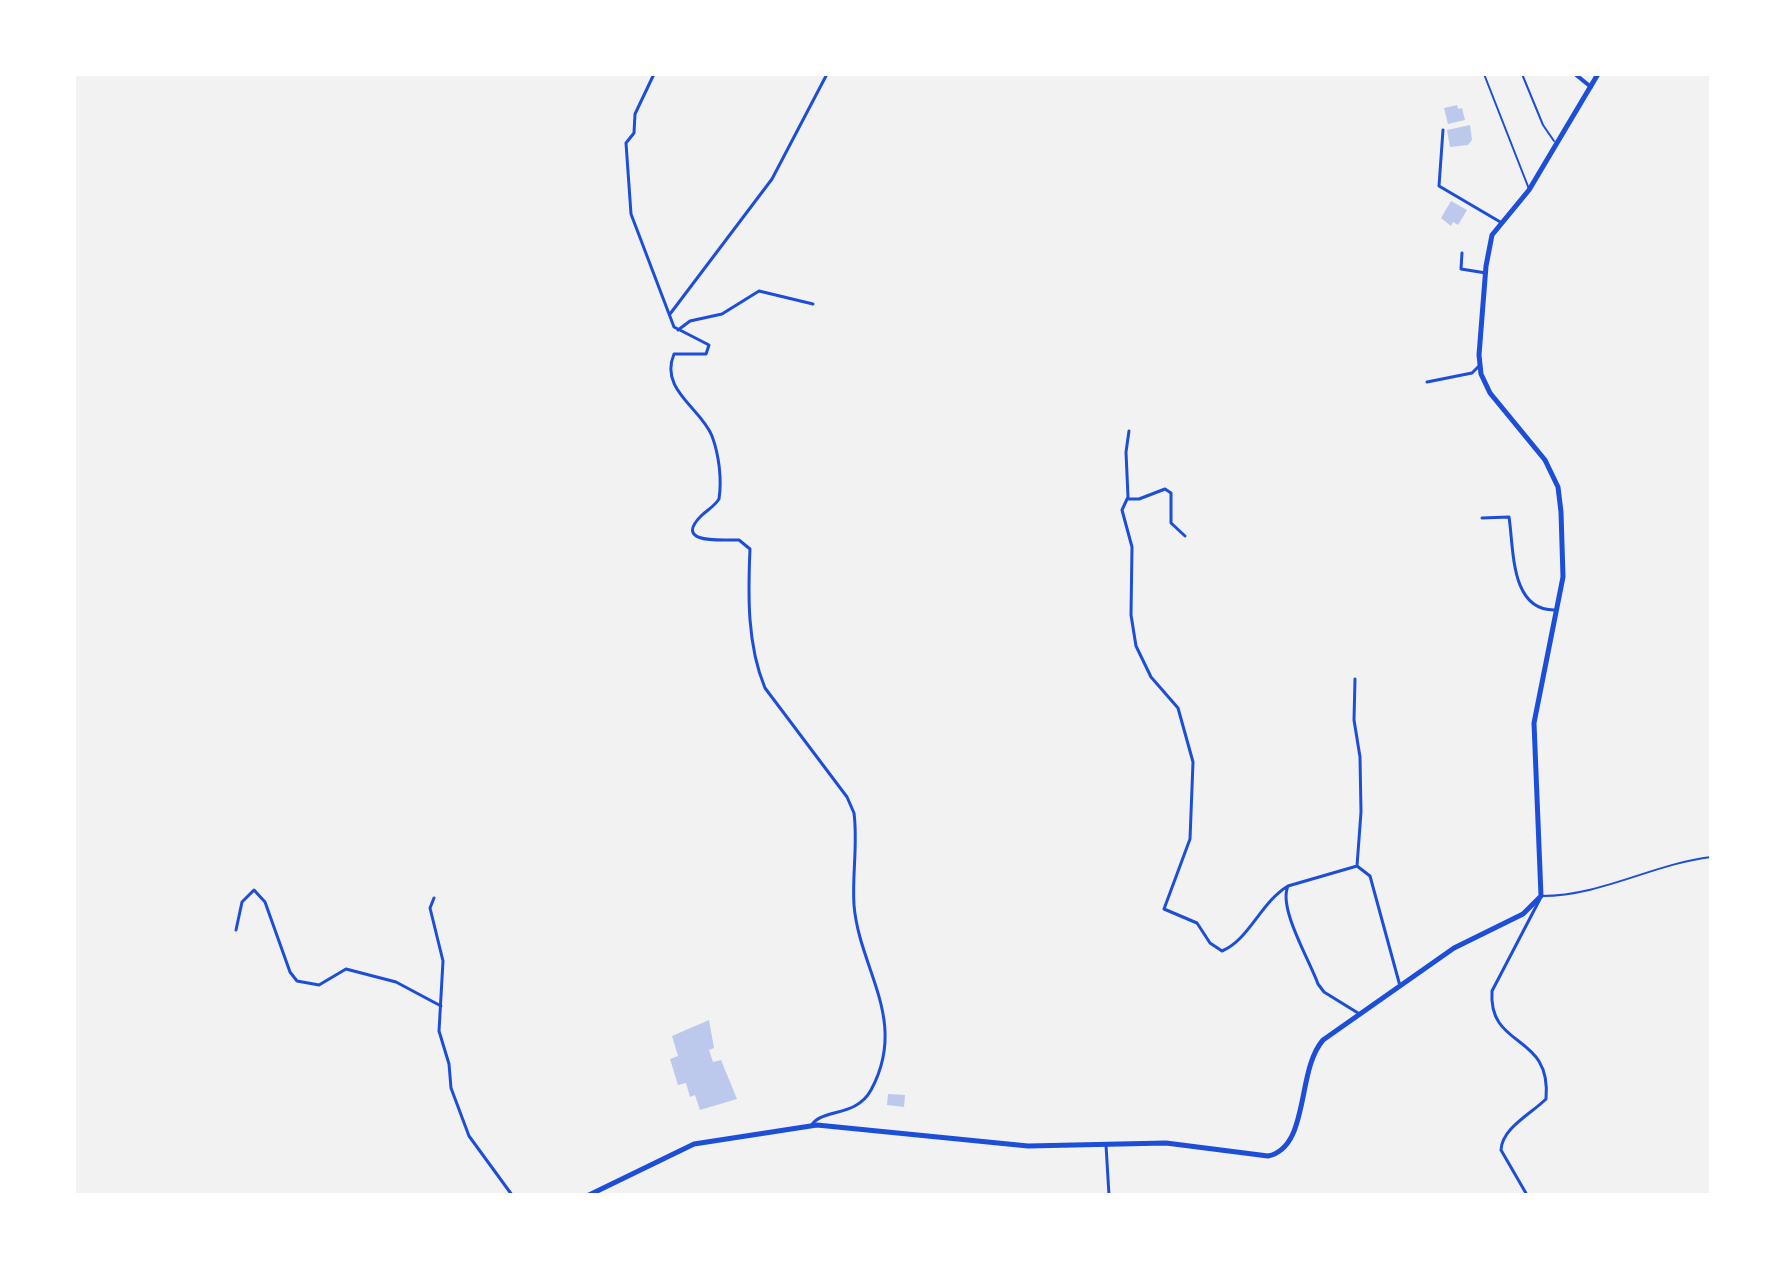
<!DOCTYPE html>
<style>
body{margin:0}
#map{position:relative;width:1785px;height:1269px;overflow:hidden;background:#f2f2f2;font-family:"Nunito Sans",sans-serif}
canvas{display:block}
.frame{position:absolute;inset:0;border:76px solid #fff;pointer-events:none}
</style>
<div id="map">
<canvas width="1785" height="1269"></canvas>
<div class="frame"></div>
</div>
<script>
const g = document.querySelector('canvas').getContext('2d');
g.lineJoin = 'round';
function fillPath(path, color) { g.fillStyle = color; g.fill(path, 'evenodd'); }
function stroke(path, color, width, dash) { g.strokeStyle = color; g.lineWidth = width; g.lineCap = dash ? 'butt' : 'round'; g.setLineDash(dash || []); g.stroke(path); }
fillPath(new Path2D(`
 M1457 105 1458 109 1462 108 1465 120 1448 124 1444 108Z
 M1470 125 1472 140 1468 145 1450 147 1447 130Z
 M1451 201 1467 210 1458 225 1453 222 1451 226 1441 218Z
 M709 1020 714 1048 709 1050 713 1062 721 1060 737 1099 700 1110 695 1095 690 1097 686 1083 678 1085 670 1059 678 1056 672 1036Z
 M888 1094 905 1095 904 1107 887 1105Z`), '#bdc9ec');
stroke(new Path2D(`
 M1484 74 1529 189
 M1522 74 1543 125 1554 141
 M1542 896C1601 896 1653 864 1711 857`), '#1d4ed8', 2);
stroke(new Path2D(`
 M654 74 635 114 634 133 626 143 631 214 674 327 709 345 706 354H674C659 390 701 408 712 436 719 455 722 479 719 499 714 507 707 510 701 516 671 546 729 539 739 540L750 549C748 595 747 645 765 688L847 797 854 813C858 844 852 874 854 905 859 969 909 1020 871 1090 856 1118 821 1108 811 1126
 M1443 130 1439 186 1502 223
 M1462 253 1461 269 1486 273
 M670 314 772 179 827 74
 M678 330 690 321 722 314 759 291 813 304
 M1427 382 1472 373 1480 365
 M1129 431 1126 452 1128 497 1122 510 1132 547 1131 615 1136 646 1151 677 1178 708 1193 762 1190 839 1164 909 1197 923 1210 943 1222 951C1249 940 1261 902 1288 886
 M1127 499H1139L1165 489 1171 493V523L1185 536
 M1482 518 1509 517C1514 549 1510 611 1555 610
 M1355 679 1354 720 1360 757 1361 812 1357 866
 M434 898 430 908 443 961 439 1031 449 1064 451 1088 469 1136 512 1195
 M236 930 242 902 254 890 265 902 290 972 297 981 319 985 346 969 396 982 441 1006
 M1358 1013 1324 992 1318 984C1309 959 1278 908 1288 886L1357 866 1370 876 1400 986
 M1106 1145 1109 1195
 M1527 1195 1501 1150C1502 1128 1531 1114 1546 1099 1552 1032 1488 1050 1492 991L1540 899`), '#1d4ed8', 3);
stroke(new Path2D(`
 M1575 74 1591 87`), '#1d4ed8', 4);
stroke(new Path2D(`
 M589 1195 694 1144 817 1125 1028 1146 1166 1143 1268 1156C1310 1147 1296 1071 1323 1040L1454 948 1523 914 1541 896 1534 723 1563 577 1561 512 1558 487 1545 460 1490 393 1481 374 1479 355 1486 266 1492 235 1529 190 1598 74`), '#1d4ed8', 5);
</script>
